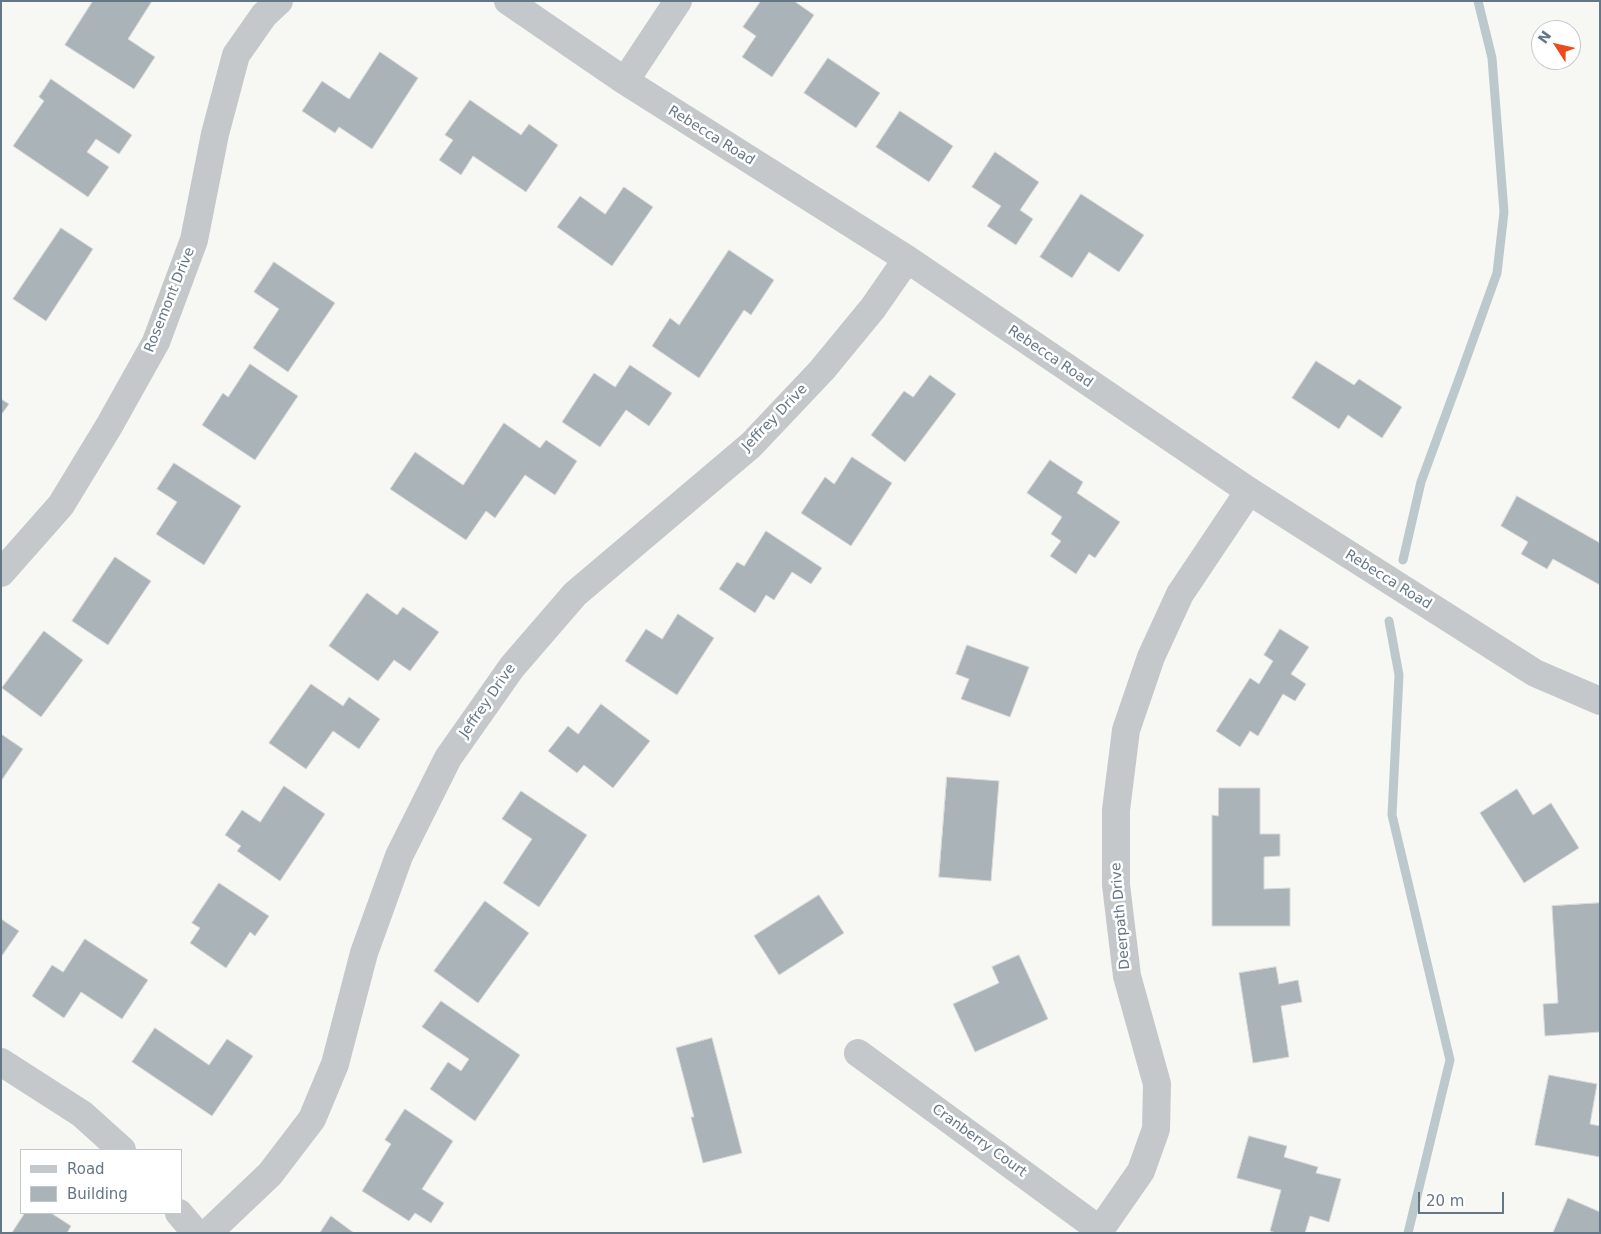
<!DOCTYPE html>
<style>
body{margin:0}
#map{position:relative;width:1601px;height:1234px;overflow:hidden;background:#f7f7f3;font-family:"DejaVu Sans",sans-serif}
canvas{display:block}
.frame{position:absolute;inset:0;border:2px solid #647786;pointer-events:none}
.legend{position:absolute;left:20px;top:1149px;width:162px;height:65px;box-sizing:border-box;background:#fff;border:1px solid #c1c9cf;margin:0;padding:6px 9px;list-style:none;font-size:15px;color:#647786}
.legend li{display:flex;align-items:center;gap:10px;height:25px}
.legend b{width:25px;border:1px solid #c1c9cf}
.north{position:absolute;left:1531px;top:20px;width:50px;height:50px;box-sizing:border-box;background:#fff;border:1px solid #c1c9cf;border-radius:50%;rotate:305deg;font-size:14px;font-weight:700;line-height:20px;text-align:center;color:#647786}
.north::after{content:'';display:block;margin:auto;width:18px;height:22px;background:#ec4b1d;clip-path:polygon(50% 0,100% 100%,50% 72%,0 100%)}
.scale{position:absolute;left:1418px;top:1192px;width:86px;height:22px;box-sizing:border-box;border:2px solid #647786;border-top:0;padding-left:6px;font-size:15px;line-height:18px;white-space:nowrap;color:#647786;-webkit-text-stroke:4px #fff;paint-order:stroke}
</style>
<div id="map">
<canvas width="1601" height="1234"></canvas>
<div class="frame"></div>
<ul class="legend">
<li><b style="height:6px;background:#c4c8cb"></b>Road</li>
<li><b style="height:14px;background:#aab3b8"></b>Building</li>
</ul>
<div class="north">N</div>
<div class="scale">20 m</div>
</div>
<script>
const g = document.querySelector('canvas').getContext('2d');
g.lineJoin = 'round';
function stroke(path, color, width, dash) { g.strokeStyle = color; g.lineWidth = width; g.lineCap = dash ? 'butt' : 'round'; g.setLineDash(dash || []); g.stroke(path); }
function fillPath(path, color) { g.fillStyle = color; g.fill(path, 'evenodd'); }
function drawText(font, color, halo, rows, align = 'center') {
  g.font = font + ' "DejaVu Sans",sans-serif'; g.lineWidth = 5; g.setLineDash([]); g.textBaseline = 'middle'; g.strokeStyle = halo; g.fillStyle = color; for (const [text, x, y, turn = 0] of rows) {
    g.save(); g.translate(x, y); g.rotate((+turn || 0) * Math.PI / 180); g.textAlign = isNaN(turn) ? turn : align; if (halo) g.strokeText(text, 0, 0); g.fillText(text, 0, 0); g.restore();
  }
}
stroke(new Path2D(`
 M1403 560 1421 482 1460 376 1497 273 1504 212 1492 58 1478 1
 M1389 621 1399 675 1392 815 1450 1060 1408 1233`), '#bbc8cc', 9);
const building = new Path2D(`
 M93 1H152L128 39 155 57 134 89 65 45Z
 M761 1H794L814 15 772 77 742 57 756 36 743 27Z
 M380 52 418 78 372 149 339 127 335 133 302 111 322 81 349 99Z
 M828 58 880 93 856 128 804 93Z
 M51 79 132 135 119 154 96 139 87 152 109 167 88 197 13 146 44 101 39 97Z
 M470 100 521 135 529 124 558 145 526 192 473 156 461 175 439 160 453 140 445 135Z
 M900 111 953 146 929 182 876 147Z
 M995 152 1039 182 1020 210 1033 219 1016 245 987 226 1001 206 972 187Z
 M624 187 653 207 612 266 557 227 580 196 605 214Z
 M1081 194 1144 235 1119 272 1089 252 1072 278 1040 257Z
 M61 228 93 249 46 321 13 299Z
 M729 250 774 280 751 315 744 310 699 378 652 346 670 318 679 325Z
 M274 262 335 303 288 372 253 348 279 309 254 292Z
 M1316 361 1354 385 1359 379 1402 407 1382 438 1348 415 1339 429 1292 398Z
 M250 364 298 396 255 460 202 425 223 393 228 397Z
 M630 365 672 393 649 426 626 410 600 447 562 422 594 373 615 387Z
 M930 375 956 394 905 462 871 435 904 391 913 397Z
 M1 399 9 404 1 415Z
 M504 423 540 448 546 440 577 461 555 495 525 475 495 518 486 511 466 540 390 489 415 452 463 485Z
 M852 457 892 483 851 546 801 513 825 477 834 484Z
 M1050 460 1083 482 1077 493 1120 522 1095 558 1089 554 1076 574 1050 556 1061 541 1051 534 1062 517 1027 493Z
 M174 463 241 506 204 565 156 534 177 502 157 489Z
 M1517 496 1600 543V585L1553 559 1547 569 1521 554 1528 542 1501 526Z
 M766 531 822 568 811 584 792 572 774 600 766 595 755 613 719 589 737 562 744 566Z
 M115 557 151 581 108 645 72 621Z
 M367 593 397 615 403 607 439 632 410 671 394 660 378 681 329 646Z
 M678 614 714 638 677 695 625 661 646 629 662 639Z
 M1280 629 1309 647 1291 674 1306 684 1295 701 1283 694 1258 736 1250 731 1240 747 1216 731 1250 678 1259 684 1273 661 1264 655Z
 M44 631 83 660 41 717 2 688Z
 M967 645 1029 667 1010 717 961 699 969 679 956 674Z
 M311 684 343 706 349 697 380 719 359 749 333 731 306 769 269 743Z
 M601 704 650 741 613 788 584 765 577 773 548 751 568 726 578 734Z
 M1 734 23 749 1 781Z
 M947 777 999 781 991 881 939 877Z
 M284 786 325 814 280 881 237 851 241 846 225 835 242 810 260 822Z
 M1219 788H1260V834H1280V856L1264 857V889L1290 888V926H1212V815L1218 816Z
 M1517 789 1533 815 1551 803 1579 848 1524 883 1480 813Z
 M521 791 587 835 539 907 503 883 532 839 502 819Z
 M219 883 269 916 255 936 250 932 226 968 190 943 200 928 192 923Z
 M819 895 844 933 779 975 754 936Z
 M485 901 529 933 478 1003 434 971Z
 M1600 903V1032L1545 1036 1543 1004 1558 1003 1552 906Z
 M1 919 19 931 1 957Z
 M85 939 148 980 122 1019 81 992 64 1018 32 996 52 965 63 972Z
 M1019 955 1048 1019 975 1052 953 1004 999 983 992 967Z
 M1276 967 1279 984 1298 980 1302 1002 1281 1006 1289 1057 1253 1063 1239 973Z
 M441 1001 520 1055 475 1121 430 1089 448 1062 461 1071 469 1059 422 1027Z
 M155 1028 209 1065 227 1039 253 1056 212 1116 132 1062Z
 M712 1038 742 1153 703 1163 691 1117H694L676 1048Z
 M1549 1075 1597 1084 1590 1124 1600 1126V1157L1535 1145Z
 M405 1109 453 1141 422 1189 444 1203 431 1223 415 1213 409 1221 362 1191 391 1144 385 1140Z
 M1249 1136 1287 1146 1284 1157 1318 1167 1316 1173 1341 1179 1329 1222 1310 1216 1305 1233H1276L1270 1231 1281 1190 1237 1178Z
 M1568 1198 1600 1212V1233H1553Z
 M25 1213H51L71 1226 67 1233H12Z
 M331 1216 354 1233H320Z`);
fillPath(building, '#aab3b8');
stroke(building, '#d8d8d6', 1);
stroke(new Path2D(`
 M508 1 625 81 907 259 1249 491 1535 673 1600 701
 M625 81 678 1
 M1 573 61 505 109 426 156 342 194 240 215 134 236 55 264 15 279 1
 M858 1053 1100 1230
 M1 1062 82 1114 122 1150
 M179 1213 196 1233
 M208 1233 270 1174 312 1119 335 1064 364 953 399 856 448 758 512 667 575 594 751 445 822 370 873 308 907 259
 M1098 1233 1141 1171 1156 1129 1157 1084 1127 976 1116 885V810L1126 730 1151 657 1180 594 1249 491`), '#c4c8cb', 28);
drawText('14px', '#647786', '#fff', [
 ["Rebecca Road",711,136,32],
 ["Rosemont Drive",170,300,-68],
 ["Rebecca Road",1050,357,34],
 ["Jeffrey Drive",775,418,-46],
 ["Rebecca Road",1388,580,32],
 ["Jeffrey Drive",488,701,-55],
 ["Deerpath Drive",1121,916,-95],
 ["Cranberry Court",979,1141,36]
]);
</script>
